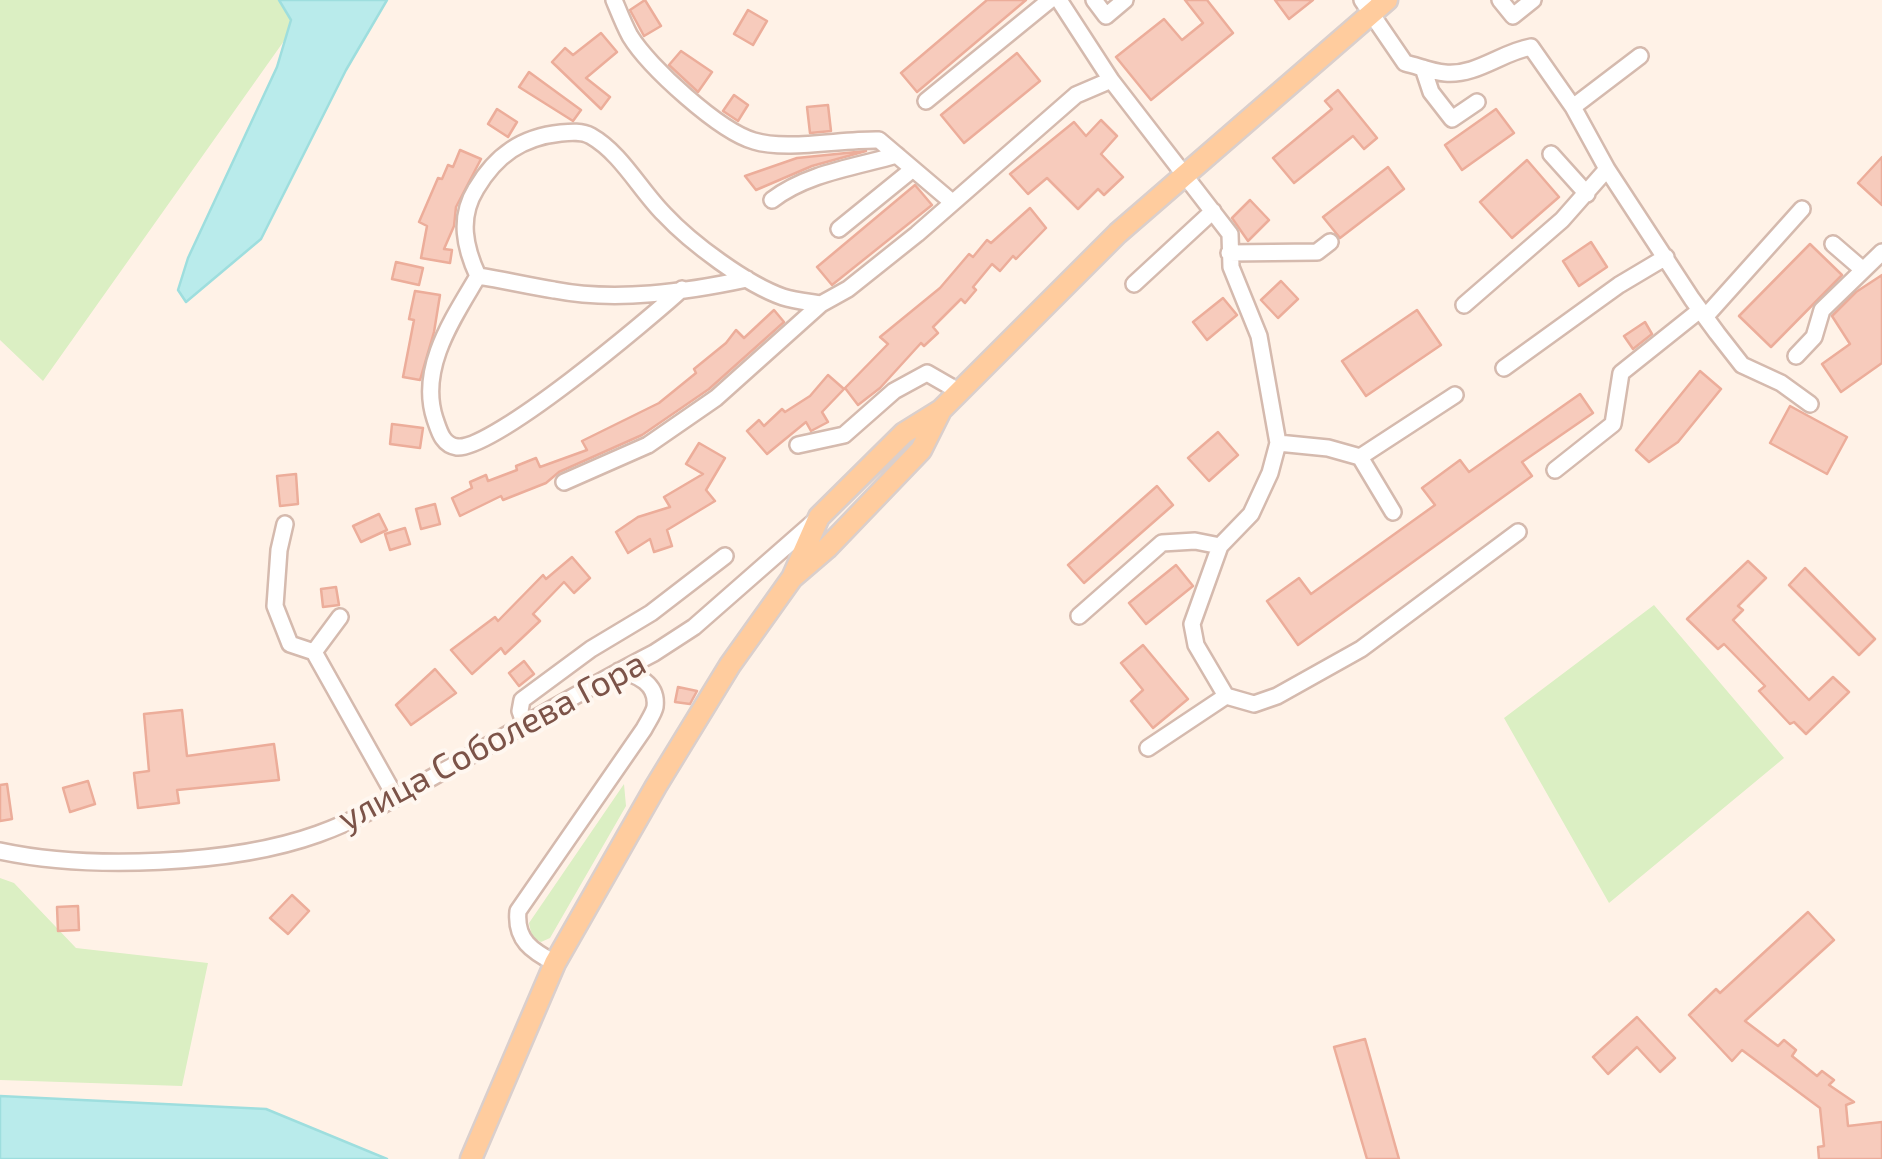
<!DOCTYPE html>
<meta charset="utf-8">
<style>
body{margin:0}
canvas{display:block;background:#fff2e7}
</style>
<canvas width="1882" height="1159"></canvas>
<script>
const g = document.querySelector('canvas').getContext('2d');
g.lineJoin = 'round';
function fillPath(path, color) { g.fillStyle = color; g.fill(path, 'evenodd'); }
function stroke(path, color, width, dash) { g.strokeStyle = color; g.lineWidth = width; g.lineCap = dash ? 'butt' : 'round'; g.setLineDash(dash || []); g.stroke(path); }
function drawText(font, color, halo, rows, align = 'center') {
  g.font = font + ' "Exo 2",sans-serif'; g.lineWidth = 8; g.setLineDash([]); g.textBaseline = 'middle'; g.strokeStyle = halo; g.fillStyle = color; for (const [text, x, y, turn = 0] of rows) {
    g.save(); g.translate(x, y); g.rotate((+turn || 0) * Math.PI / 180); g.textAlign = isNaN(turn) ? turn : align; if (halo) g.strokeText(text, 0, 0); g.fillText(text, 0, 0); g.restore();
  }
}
fillPath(new Path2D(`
 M0 0H313L43 381 0 340Z
 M1654 605 1784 758 1609 903 1504 718Z
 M624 784 626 806 550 938 541 942 532 937 529 923Z
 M0 878 14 883 76 948 208 963 182 1086 0 1080Z`), '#dbefc3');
const water = new Path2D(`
 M279 0H387L346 70 261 239 186 302 178 290 188 258 277 67 291 20Z
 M0 1096 266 1109 387 1159H0Z`);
fillPath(water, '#b9ebeb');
stroke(water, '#9edede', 2.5);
const building = new Path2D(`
 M645 0 661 26 644 36 630 10Z
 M987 0H1026L917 92 901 73Z
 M1185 0H1207L1233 33 1151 100 1116 57 1164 19 1182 40 1203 23Z
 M1275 0H1313L1289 19Z
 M748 10 767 21 753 45 734 34Z
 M601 33 617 52 586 78 610 97 601 109 552 62 565 48 573 55Z
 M681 51 712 72 698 92 669 65Z
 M1017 53 1040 81 964 143 941 115Z
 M529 72 581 110 573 121 519 87Z
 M1338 90 1377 138 1364 149 1353 136 1294 183 1273 158 1332 109 1325 101Z
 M734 95 748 105 738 121 723 111Z
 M828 105 831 131 810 133 807 107Z
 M497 109 517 122 508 137 488 124Z
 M1496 109 1514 133 1462 170 1445 145Z
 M1101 120 1117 136 1101 154 1123 177 1104 195 1098 189 1078 209 1047 178 1028 194 1010 174 1074 122 1086 136Z
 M460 150 481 159 456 207 454 226 444 249 452 250 450 263 421 258 427 226 419 222 438 178 442 179 448 165 453 167Z
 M866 151 812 166 756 190 745 176 797 158Z
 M1882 157V205L1858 183Z
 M1527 160 1559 197 1512 238 1480 202Z
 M1388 167 1404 189 1340 238 1323 217Z
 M915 185 932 205 832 285 817 267Z
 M1250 200 1269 220 1248 241 1232 218Z
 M1030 208 1046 228 1016 259 1013 256 1000 271 992 264 973 287 976 290 965 303 961 299 933 327 938 333 924 346 921 343 880 388 858 405 845 388 888 344 880 337 940 288 969 254 973 257 987 240 991 243Z
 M1591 242 1607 267 1579 286 1563 261Z
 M1810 244 1842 275 1771 347 1739 316Z
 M396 262 423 268 419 285 392 279Z
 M1882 275V363L1841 392 1822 364 1850 344 1832 316 1856 292Z
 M1281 281 1298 299 1278 318 1261 300Z
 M415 291 440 295 434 332 420 380 403 377 414 320 409 319Z
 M1223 298 1237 315 1207 340 1193 322Z
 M774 310 784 322 709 389 642 435 559 472 546 483 503 500 501 496 460 516 452 498 472 488 470 482 486 475 488 481 517 470 516 466 536 458 540 467 587 450 582 441 659 403 696 373 694 369 726 343 736 330 744 338Z
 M1417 310 1441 345 1366 396 1342 361Z
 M1645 322 1652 334 1633 349 1624 336Z
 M1700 371 1721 389 1678 442 1649 462 1636 450Z
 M828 375 844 389 822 412 828 422 811 431 806 422 767 454 747 431 759 420 764 426 782 409 785 412 810 396Z
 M1580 394 1593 413 1522 462 1532 476 1298 645 1267 601 1299 578 1311 594 1435 505 1422 488 1460 460 1469 472Z
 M1790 406 1847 437 1827 474 1770 443Z
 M392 424 423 428 420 448 390 444Z
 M1218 432 1238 455 1209 481 1188 458Z
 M699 443 725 458 706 490 715 501 667 530 672 546 654 552 650 539 628 553 616 532 638 517 670 507 664 497 703 474 686 464Z
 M296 474 298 504 280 506 277 476Z
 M1157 486 1173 505 1084 583 1068 565Z
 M435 504 440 524 421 529 416 509Z
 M379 514 387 530 361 542 353 526Z
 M405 528 410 544 390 550 385 534Z
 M572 557 590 578 574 593 564 582 533 614 540 621 505 654 501 648 472 674 451 650 495 617 498 621 543 575 546 579Z
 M1748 561 1766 578 1738 606 1743 610 1733 620 1809 700 1833 677 1849 692 1806 734 1794 722 1790 724 1759 691 1765 686 1724 644 1718 649 1687 619Z
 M1176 565 1193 586 1146 624 1129 603Z
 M1805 568 1875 639 1859 655 1789 585Z
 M336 587 339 605 323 607 321 589Z
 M1143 645 1188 699 1153 728 1131 701 1143 690 1121 663Z
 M524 661 534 674 519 686 509 673Z
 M435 669 456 693 411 725 396 705Z
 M678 687 697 691 690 704 675 702Z
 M182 710 187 756 274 744 279 780 177 790 179 803 138 808 134 773 149 771 144 714Z
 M88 781 95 804 70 812 63 788Z
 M7 784 12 819 0 821V785Z
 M292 895 309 911 288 934 270 918Z
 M78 906 79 930 58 931 57 907Z
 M1808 912 1834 940 1745 1021 1778 1046 1784 1040 1796 1050 1792 1056 1817 1076 1822 1071 1834 1080 1829 1085 1854 1102 1846 1105 1848 1126 1882 1122V1159H1819L1818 1147 1824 1146 1820 1108 1742 1050 1732 1061 1689 1015 1716 989 1720 993Z
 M1637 1017 1675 1058 1660 1072 1637 1047 1608 1074 1593 1057Z
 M1365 1039 1399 1159H1367L1334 1047Z`);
fillPath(building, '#f7cbbc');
stroke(building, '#ecad9a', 2.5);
const minor = new Path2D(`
 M614 0C619 12 624 25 630 36 649 67 719 131 754 141 786 151 843 139 879 140L952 202
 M1059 0 1111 80
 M1094 0 1106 16 1125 0
 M1362 0 1405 63C1418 66 1432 72 1445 73 1476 76 1502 52 1531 47L1573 107 1607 169 1692 299 1717 333 1742 365 1781 383 1810 404
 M1500 0 1513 16 1533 0
 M1423 68 1431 92 1452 119 1477 102
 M926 101 1050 0
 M1573 107 1640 56
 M1551 154 1587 194
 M772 200C807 173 855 167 897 155
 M839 229 913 169
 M1833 244 1862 269
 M1229 253 1317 252 1330 242
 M478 276C454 317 418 368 435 419 439 430 442 445 457 447 493 451 650 318 682 289
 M747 279C686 292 616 302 554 290 529 286 504 280 478 276 465 248 458 218 476 189 496 155 522 137 561 133 571 132 582 131 591 136 621 153 640 190 664 214 691 243 746 284 783 297 795 301 809 302 821 304
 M1134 284 1213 211
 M1464 305 1562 220 1607 169
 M1706 316 1802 209
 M1796 356 1814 337 1822 310 1882 252
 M1504 368 1619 285 1666 257
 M1278 443 1328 448 1360 457 1455 395
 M798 445 844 435 894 391 927 373 960 392
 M1360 457 1393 512
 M1555 470 1613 424 1621 373 1700 310
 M564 482 648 445 716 398 821 304 848 289 917 234 1076 95 1111 80 1230 234 1231 267 1259 336 1278 443 1270 473 1251 514 1220 546 1192 624 1196 645 1226 696 1148 748
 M285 524 279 550 275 606 290 644 314 652
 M1079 616 1162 543 1195 541 1220 546
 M340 617 314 652 396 798
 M1226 696 1254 704 1277 696 1361 649 1518 532
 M525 725 520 711 522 700 591 649 651 613 725 556
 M0 851C88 870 232 865 318 834 363 818 406 792 447 769 516 730 584 689 654 653L694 627 816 520
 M555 963C532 951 515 940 518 911L644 729C647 723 654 713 655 707 658 684 637 674 619 671`);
const major = new Path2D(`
 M793 576 819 517 904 433 941 410 1118 233 1387 0
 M471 1159 555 963 656 786 730 665 792 578 827 548 921 450 941 410`);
stroke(minor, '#d5baae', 20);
stroke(major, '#dacfcc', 25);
stroke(minor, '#fff', 15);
stroke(major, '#ffcc9e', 20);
drawText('35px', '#7c5348', '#fff7f0', [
 ["улица Соболева Гора",492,741,-28]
]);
</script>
